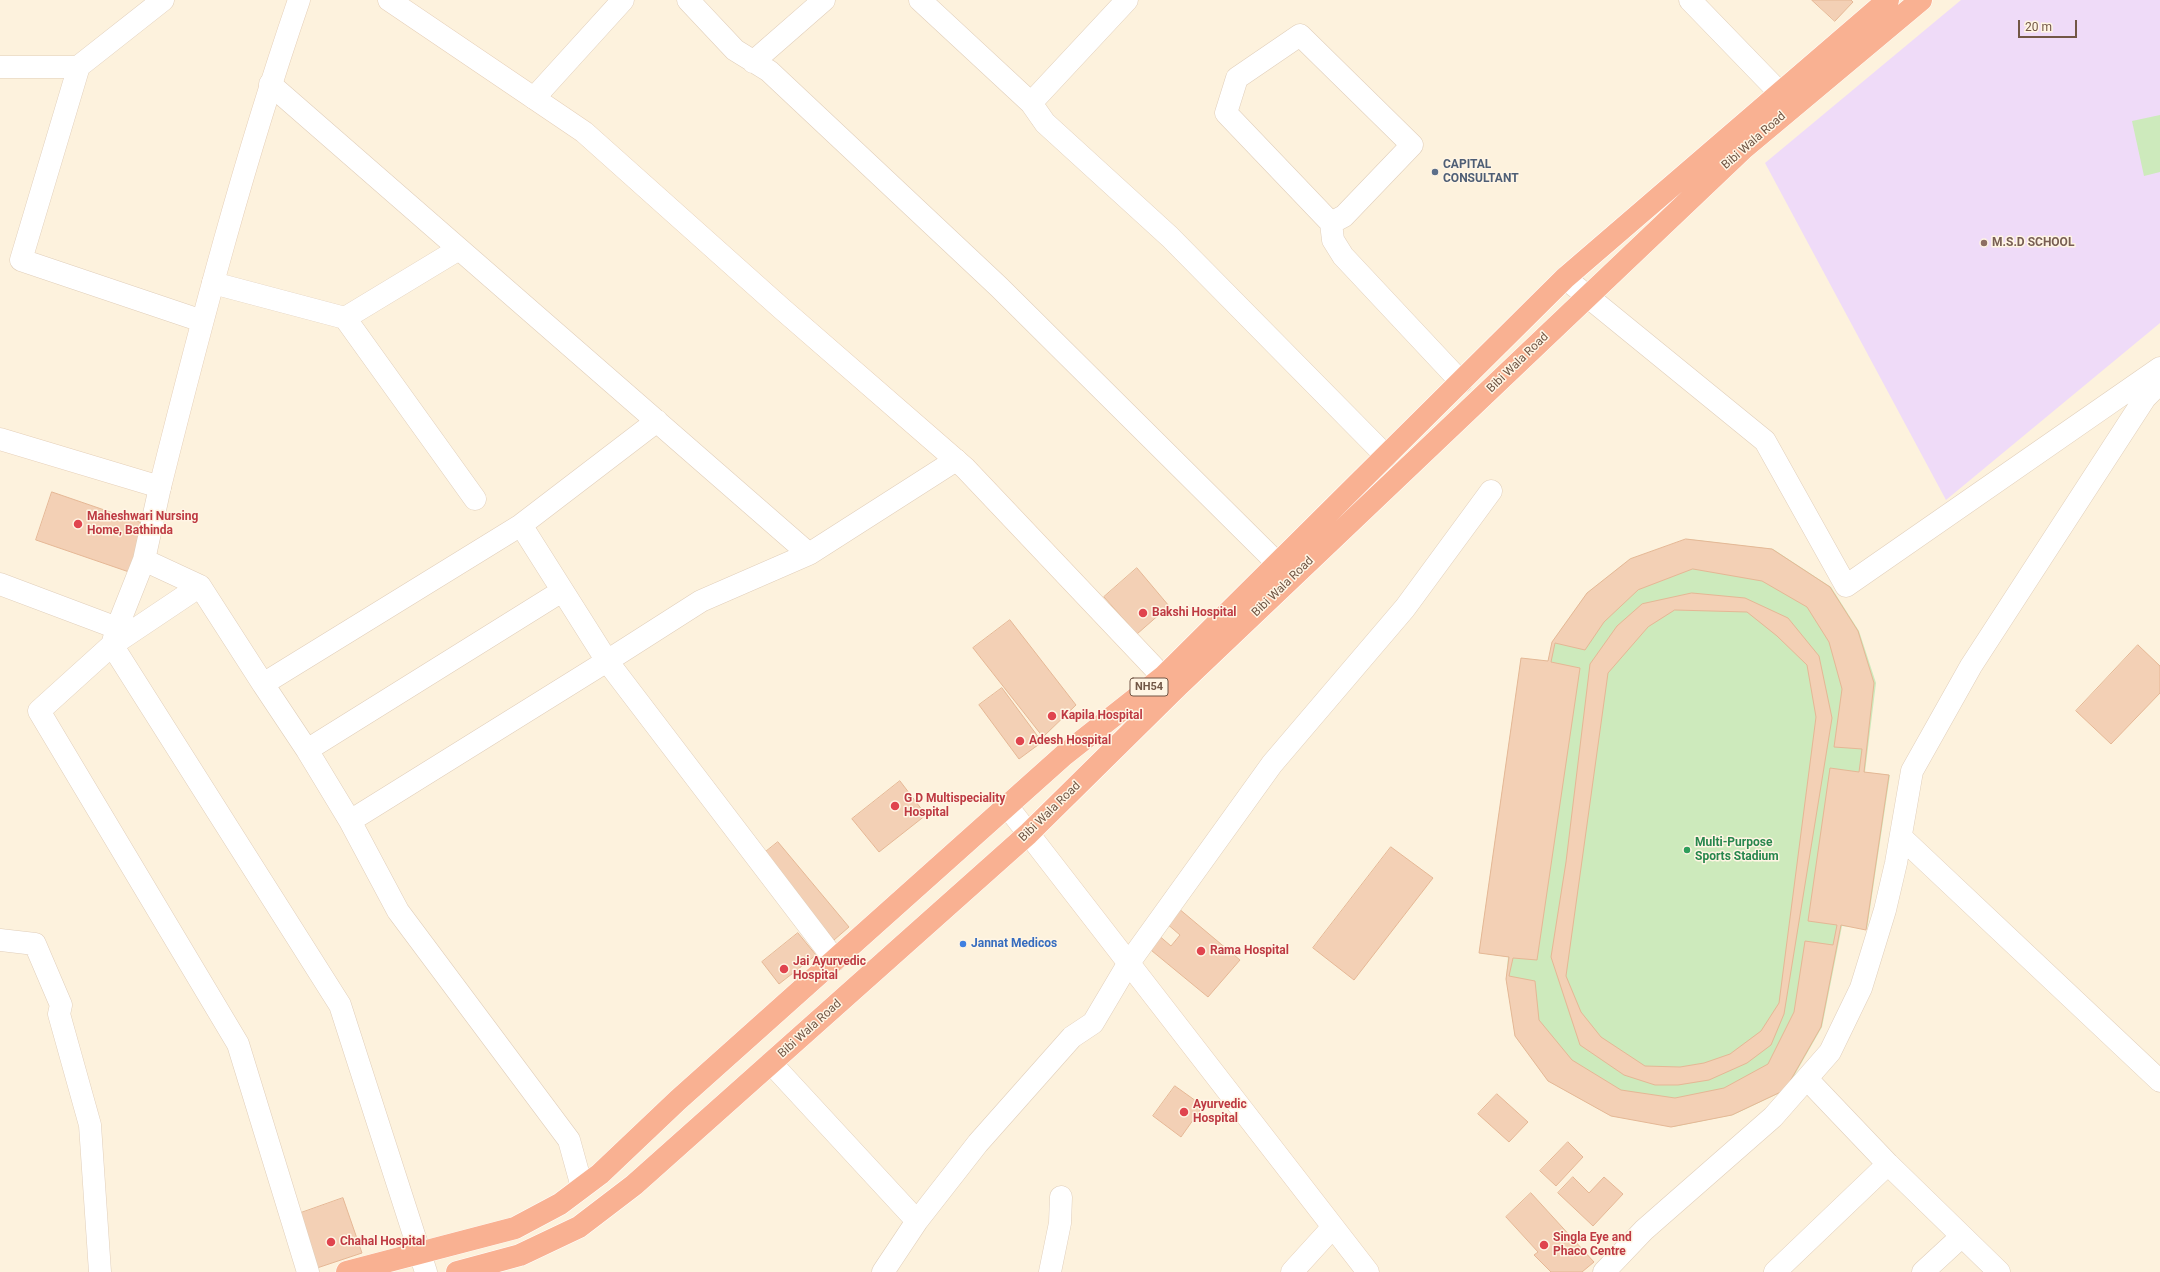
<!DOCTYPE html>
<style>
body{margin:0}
#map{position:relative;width:2160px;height:1272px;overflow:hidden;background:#fdf2dd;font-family:Roboto,sans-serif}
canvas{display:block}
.scale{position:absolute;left:2018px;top:20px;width:59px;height:18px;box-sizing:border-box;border:2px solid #725746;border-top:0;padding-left:5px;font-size:12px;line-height:14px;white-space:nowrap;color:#725746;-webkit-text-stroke:3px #fff5e4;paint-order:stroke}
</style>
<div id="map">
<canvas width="2160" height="1272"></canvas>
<div class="scale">20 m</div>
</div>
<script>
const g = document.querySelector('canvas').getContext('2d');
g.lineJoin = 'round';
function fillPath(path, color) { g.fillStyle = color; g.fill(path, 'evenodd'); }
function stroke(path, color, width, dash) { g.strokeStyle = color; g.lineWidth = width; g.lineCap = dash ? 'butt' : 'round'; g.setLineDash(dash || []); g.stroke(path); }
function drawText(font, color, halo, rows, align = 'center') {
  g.font = font + ' Roboto,sans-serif'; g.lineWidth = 3; g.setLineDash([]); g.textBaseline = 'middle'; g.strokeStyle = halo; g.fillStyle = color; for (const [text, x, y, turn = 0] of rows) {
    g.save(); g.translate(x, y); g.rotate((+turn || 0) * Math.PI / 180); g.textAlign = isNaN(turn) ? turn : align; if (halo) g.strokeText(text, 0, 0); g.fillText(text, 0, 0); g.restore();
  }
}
fillPath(new Path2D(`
 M1961 0H2160V323L1946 500 1765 163Z`), '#efdbf8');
fillPath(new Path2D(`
 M2160 115V172L2144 176 2132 121Z
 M1688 539 1773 549 1831 587 1859 631 1876 683 1865 772 1890 775 1867 929 1842 926 1822 1027 1786 1090 1733 1115 1673 1127 1611 1116 1548 1081 1515 1036 1506 979 1508 957 1479 953 1521 658 1548 661 1552 642 1587 593 1630 559Z`), '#cdeabc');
const building = new Path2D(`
 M1812 0H1851L1853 2 1835 21Z
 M52 492 148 525 132 573 36 540Z
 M1686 539 1772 549 1830 587 1858 631 1874 683 1864 772 1889 775 1866 930 1841 925 1821 1027 1785 1090 1732 1115 1671 1127 1611 1116 1548 1081 1515 1036 1506 979 1509 957 1479 953 1521 658 1548 661 1552 642 1587 593 1630 559ZM1693 569 1762 581 1807 607 1829 642 1842 689 1834 747 1862 749 1859 772 1830 768 1808 921 1837 925 1833 945 1805 941 1794 1012 1768 1064 1724 1088 1675 1098 1621 1090 1572 1060 1539 1020 1535 981 1509 976 1513 958 1537 960 1580 668 1551 662 1555 643 1585 650 1604 622 1638 590Z
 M1137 568 1169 606 1137 634 1104 597Z
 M1692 593 1745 598 1788 618 1819 656 1832 718 1784 1014 1771 1045 1747 1063 1709 1080 1678 1085H1655L1624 1075 1580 1045 1551 957 1566 862 1590 664 1617 626 1642 604ZM1675 610 1747 612 1777 636 1807 665 1816 717 1779 1003 1761 1031 1730 1054 1704 1063 1680 1067 1645 1066 1601 1037 1581 1012 1566 976 1608 673 1648 627Z
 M1010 620 1076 705 1043 737 973 648Z
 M2138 645 2160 666V693L2111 744 2076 711Z
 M1002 688 1042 742 1019 759 979 705Z
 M900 781 926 815 879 852 852 819Z
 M778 842 849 927 834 940 763 854Z
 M1391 847 1433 878 1354 980 1313 948Z
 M1178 908 1240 960 1208 997 1146 946 1157 934 1171 946 1180 935 1166 923Z
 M798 933 816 955 779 984 762 962Z
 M1175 1086 1203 1106 1181 1137 1153 1116Z
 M1497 1094 1528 1122 1509 1142 1478 1114Z
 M1568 1142 1583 1157 1556 1186 1540 1171Z
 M1573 1177 1589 1193 1604 1177 1623 1194 1593 1226 1558 1193Z
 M1531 1193 1594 1262 1582 1272H1551L1534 1255 1538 1252 1506 1217Z
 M343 1198 362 1253 317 1268 298 1214Z`);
fillPath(building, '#f3d0b5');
stroke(building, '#e5b795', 1);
const street = new Path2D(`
 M688 0 735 50 769 71 999 287 1277 563
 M920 0 1031 103 1045 123 1170 237 1386 456
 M1690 0 1780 93
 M753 62 824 0
 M79 66 21 260 202 321
 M0 67H78L163 0
 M534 98 623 0
 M1031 103 1127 0
 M1331 223 1226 113 1237 78 1300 35 1412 145 1344 216 1331 223 1333 240 1343 256 1461 382
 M1565 278 1765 441 1846 586 2160 368
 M213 283 345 318 459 249
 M345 318 475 499
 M160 487 144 560 200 586 263 684 521 525 607 661 701 601 809 554 270 84
 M521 525 657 421
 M809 554 956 460
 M144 560 117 628 112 645 340 1005 426 1272
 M0 584 117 628
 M200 586 112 645 39 711 238 1044 308 1272
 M263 684 307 750 350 821 398 911 569 1140 582 1187
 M307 750 562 591
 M350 821 607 661 835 960
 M1901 837 2160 1081
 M0 940 35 944 61 1005 59 1014 90 1125 100 1272
 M771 1063 917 1221
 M1807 1079 1888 1164 1999 1272
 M883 1272 917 1221 978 1143 1072 1037 1093 1023 1128 964 1272 764 1405 608 1491 491
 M1050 1272 1060 1223 1061 1197
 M1604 1272 1644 1230 1773 1117 1830 1052 1861 988 1885 910 1896 863 1912 771 1971 666 2145 398 2160 383
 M1775 1272 1888 1164
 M1923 1272 1961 1237`);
const secondary = new Path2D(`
 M389 0 584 132 781 308 965 468 1163 677 1176 688
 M0 439 160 487C201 323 244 160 299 0
 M1007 806 1368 1272
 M1292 1272 1332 1228`);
const highway = new Path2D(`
 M347 1272 515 1228 560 1204 600 1174 678 1100 1064 755 1163 677 1565 278 1888 0
 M457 1272 520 1255 579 1227 634 1185 1028 834 1176 688 1744 148 1921 0`);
stroke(street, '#e0ceba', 23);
stroke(secondary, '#e5cfb8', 23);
stroke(highway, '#fff', 23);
stroke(street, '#fff', 22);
stroke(secondary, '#fff', 22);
stroke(highway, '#f9b192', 22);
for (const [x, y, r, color] of [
 [1435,172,4,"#5c6f8a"],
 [1984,243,4,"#8d6e63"],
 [78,524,5,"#e0444e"],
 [1143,613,5,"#e0444e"],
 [1052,716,5,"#e0444e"],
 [1020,741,5,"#e0444e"],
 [895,806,5,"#e0444e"],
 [1687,850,4,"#2e9e5b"],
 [963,944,4,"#3f7fe0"],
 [1201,951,5,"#e0444e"],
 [784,969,5,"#e0444e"],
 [1184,1112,5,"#e0444e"],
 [331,1242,5,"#e0444e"],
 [1544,1245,5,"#e0444e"]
]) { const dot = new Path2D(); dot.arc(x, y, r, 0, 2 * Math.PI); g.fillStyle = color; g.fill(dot); stroke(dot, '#fff5e4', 1.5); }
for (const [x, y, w] of [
 [1149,687,38]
]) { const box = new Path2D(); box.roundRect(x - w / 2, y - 9, w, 18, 3); g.fillStyle = '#fff5e4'; g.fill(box); stroke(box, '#725746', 1); }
drawText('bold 11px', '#725746', null, [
 ["NH54",1149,687]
]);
drawText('12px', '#725746', '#fff5e4', [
 ["Bibi Wala Road",1754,141,-41],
 ["Bibi Wala Road",1518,363,-44],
 ["Bibi Wala Road",1283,587,-44],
 ["Bibi Wala Road",1050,812,-44],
 ["Bibi Wala Road",810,1029,-42]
]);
drawText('bold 12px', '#4e5e75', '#fff5e4', [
 ["CAPITAL",1443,165],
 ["CONSULTANT",1443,179]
], 'left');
drawText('bold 12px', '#785e54', '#fff5e4', [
 ["M.S.D SCHOOL",1992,243]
], 'left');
drawText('bold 12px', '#be3a42', '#fff5e4', [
 ["Maheshwari Nursing",87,517],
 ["Home, Bathinda",87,531],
 ["Bakshi Hospital",1152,613],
 ["Kapila Hospital",1061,716],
 ["Adesh Hospital",1029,741],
 ["G D Multispeciality",904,799],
 ["Hospital",904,813],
 ["Rama Hospital",1210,951],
 ["Jai Ayurvedic",793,962],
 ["Hospital",793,976],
 ["Ayurvedic",1193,1105],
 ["Hospital",1193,1119],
 ["Singla Eye and",1553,1238],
 ["Phaco Centre",1553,1252],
 ["Chahal Hospital",340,1242]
], 'left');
drawText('bold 12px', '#27864d', '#fff5e4', [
 ["Multi-Purpose",1695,843],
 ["Sports Stadium",1695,857]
], 'left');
drawText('bold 12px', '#366cbe', '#fff5e4', [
 ["Jannat Medicos",971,944]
], 'left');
</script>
